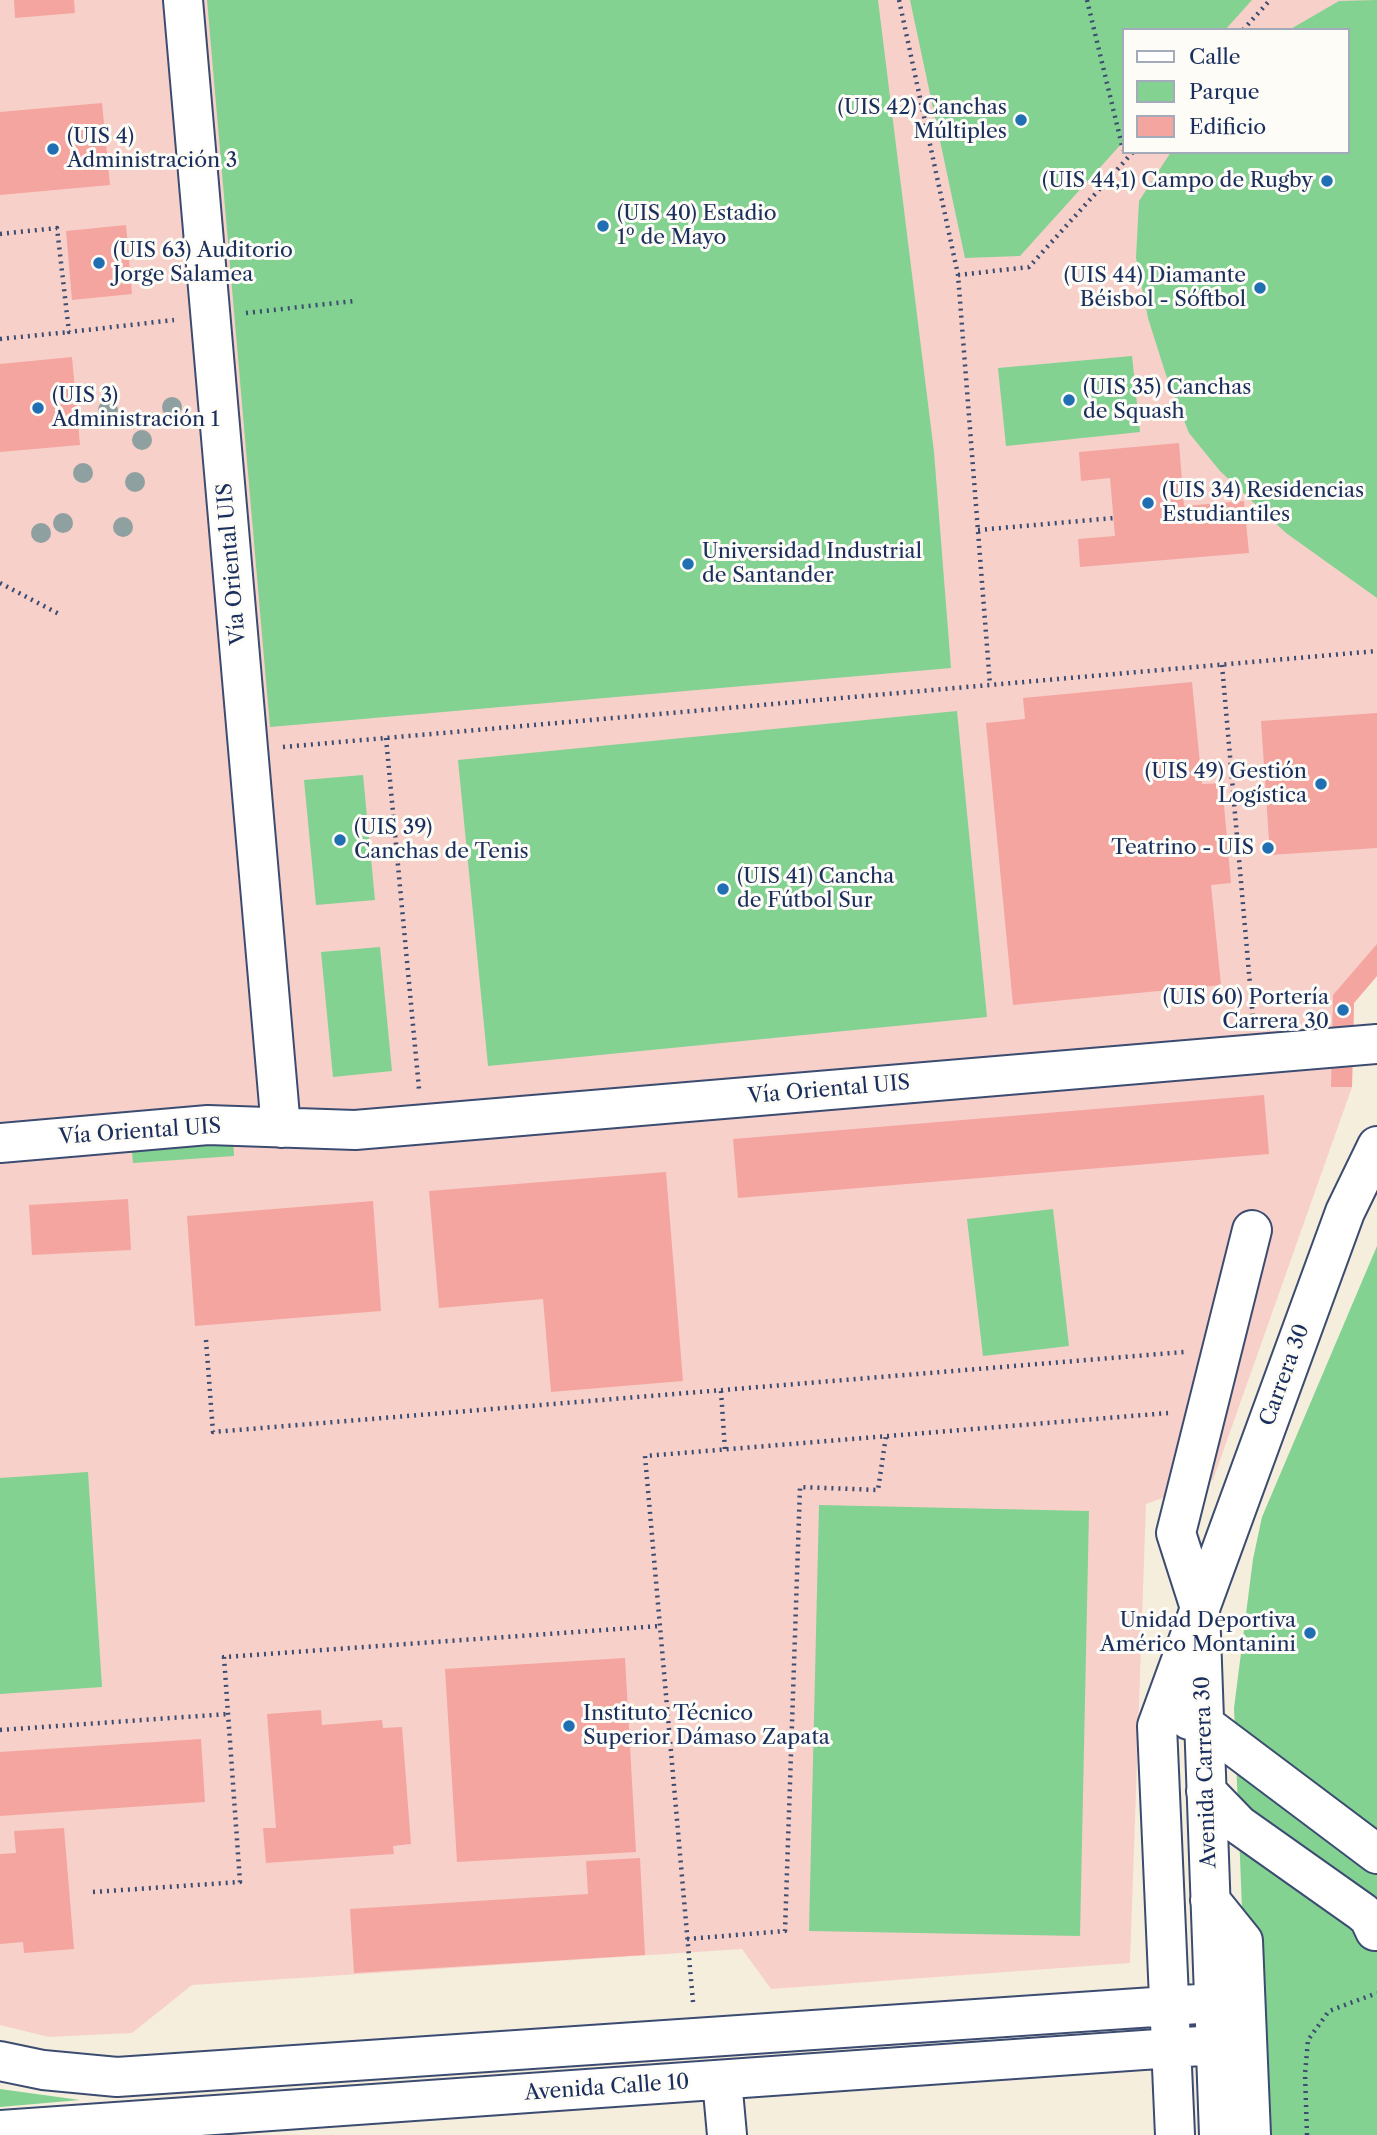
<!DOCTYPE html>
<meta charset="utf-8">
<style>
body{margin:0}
#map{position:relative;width:1377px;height:2135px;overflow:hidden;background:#f6eedc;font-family:"Libre Caslon Text",serif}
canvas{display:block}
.legend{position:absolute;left:1122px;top:28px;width:228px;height:126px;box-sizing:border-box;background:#fdfcf7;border:2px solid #a3aaba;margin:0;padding:9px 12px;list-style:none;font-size:21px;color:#1b2f5e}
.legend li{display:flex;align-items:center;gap:14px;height:35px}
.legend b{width:35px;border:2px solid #a3aaba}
</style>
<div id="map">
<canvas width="1377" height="2135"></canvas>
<ul class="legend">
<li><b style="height:9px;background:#fff"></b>Calle</li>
<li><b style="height:19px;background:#83d292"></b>Parque</li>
<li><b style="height:19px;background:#f5a59f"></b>Edificio</li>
</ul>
</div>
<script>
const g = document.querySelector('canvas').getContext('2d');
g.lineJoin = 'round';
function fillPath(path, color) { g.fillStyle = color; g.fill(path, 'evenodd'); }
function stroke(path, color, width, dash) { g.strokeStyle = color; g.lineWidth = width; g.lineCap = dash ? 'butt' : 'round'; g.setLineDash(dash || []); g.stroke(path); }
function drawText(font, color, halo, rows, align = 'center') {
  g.font = font + ' "Libre Caslon Text",serif'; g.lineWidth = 6; g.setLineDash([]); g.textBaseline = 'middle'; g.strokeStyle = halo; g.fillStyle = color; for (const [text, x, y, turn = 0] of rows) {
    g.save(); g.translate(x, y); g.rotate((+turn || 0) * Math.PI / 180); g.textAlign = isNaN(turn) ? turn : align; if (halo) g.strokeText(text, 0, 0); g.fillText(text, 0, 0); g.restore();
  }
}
fillPath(new Path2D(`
 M0 0H1377V976L1354 1003 1352 1087 1213 1480 1146 1504 1130 1963 771 1989 742 1949 192 1985 132 2033 49 2037 0 2025ZM1123 30H1347V152H1123Z`), '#f7d0ca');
fillPath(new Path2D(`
 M207 0H878L934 452 951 668 270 727Z
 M910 0H1252L1225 30H1123V142L1020 256 965 258Z
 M1377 0V598L1286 533 1220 471 1189 433 1166 375 1148 318 1136 258 1139 201 1171 152H1347V30H1289L1339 1Z
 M1132 356 1140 432 1006 446 998 368Z
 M957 711 987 1017 488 1066 458 760Z
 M363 775 375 900 316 905 304 780Z
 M380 947 392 1071 333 1077 321 952Z
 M233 1133 234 1156 133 1163 131 1140Z
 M1053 1209 1069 1346 983 1356 967 1219Z
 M1377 1246V2135H1251L1234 1708 1253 1559 1262 1517Z
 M88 1472 102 1687 0 1694V1478Z
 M819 1505 1089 1511 1080 1936 809 1931Z
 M0 2089 80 2100 0 2107Z`), '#83d292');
fillPath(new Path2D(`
 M14 0H74L75 13 15 18Z
 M102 103 110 185 0 195V112Z
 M126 225 132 294 72 300 66 231Z
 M72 357 80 445 0 452V364Z
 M1179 443 1184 506 1244 501 1249 553 1080 567 1078 539 1115 536 1110 478 1081 481 1079 452Z
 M1192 682 1202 784 1222 783 1231 883 1211 885 1221 985 1013 1005 986 723 1025 719 1023 698Z
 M1377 713V848L1270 855 1261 721Z
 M1377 944V976L1354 1003 1352 1087H1331L1333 995Z
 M1264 1095 1269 1154 738 1198 733 1139Z
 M666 1172 683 1381 551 1392 543 1299 439 1308 429 1191Z
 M128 1199 131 1250 32 1255 29 1205Z
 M373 1201 381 1311 195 1326 187 1216Z
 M625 1658 636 1852 457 1862 445 1669Z
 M321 1710 322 1725 382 1720 383 1728 402 1727 411 1844 393 1846 394 1854 266 1863 263 1828H276L267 1714Z
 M201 1739 205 1802 0 1816V1752Z
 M64 1828 74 1949 24 1953 23 1942 0 1944V1854L16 1853 14 1831Z
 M640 1858 645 1955 354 1973 350 1909 588 1894 586 1861Z`), '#f5a59f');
const minor = new Path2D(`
 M183 0 281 1128
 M0 1143 208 1125 355 1130 1377 1044
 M1189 1720 1204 1724 1377 1854
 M1206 1791 1239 1825 1362 1912 1369 1918 1375 1931
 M1210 1900 1243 1941 1251 2135
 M0 2061 43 2070 117 2077 1213 2003
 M722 2080 727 2135
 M0 2130 1215 2045
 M1175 2135 1157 1726 1345 1212 1377 1146
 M1219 2135 1200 1608 1176 1533 1252 1230`);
stroke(minor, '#3c4c71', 42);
stroke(new Path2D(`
 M899 0 958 275 990 685
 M1087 0 1123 150
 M1243 30 1270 0
 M0 234 57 228 69 332 174 320
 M958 275 1029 267 1133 152
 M246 313 354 301
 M0 339 69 332
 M978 530 1114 518
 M0 583 59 614
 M1222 665 1253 1019
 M386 738 419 1089
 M283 747 1377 651
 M206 1340 213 1432 1184 1352
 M721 1391 725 1450
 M0 1730 228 1714
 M93 1892 240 1882 224 1657 660 1626
 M687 1939 785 1931 800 1487 878 1490 886 1436
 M693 2002 645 1456 1168 1413
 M1307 2135 1305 2074 1308 2040 1329 2011 1377 1993`), '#3c4c71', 4.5, [2, 5]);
stroke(minor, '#fff', 38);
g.fillStyle = '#8fa0a0';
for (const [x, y] of [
 [172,407],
 [108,410],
 [142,440],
 [83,473],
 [135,482],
 [63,523],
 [123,527],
 [41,533]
]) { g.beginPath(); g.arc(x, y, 10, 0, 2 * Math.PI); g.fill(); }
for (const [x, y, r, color] of [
 [1021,120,7,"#1f6fb2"],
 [53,149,7,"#1f6fb2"],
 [1327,181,7,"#1f6fb2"],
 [603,226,7,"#1f6fb2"],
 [99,263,7,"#1f6fb2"],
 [1260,288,7,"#1f6fb2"],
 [1069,400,7,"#1f6fb2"],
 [38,408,7,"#1f6fb2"],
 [1148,503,7,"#1f6fb2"],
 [688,564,7,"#1f6fb2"],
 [1321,784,7,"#1f6fb2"],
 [340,840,7,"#1f6fb2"],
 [1268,848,7,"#1f6fb2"],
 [723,889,7,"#1f6fb2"],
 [1343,1010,7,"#1f6fb2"],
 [1310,1633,7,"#1f6fb2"],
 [569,1726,7,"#1f6fb2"]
]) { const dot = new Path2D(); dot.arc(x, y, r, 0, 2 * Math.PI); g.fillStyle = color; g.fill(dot); stroke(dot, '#fdfcf7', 2.5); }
drawText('21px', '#1b2f5e', '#fdfcf7', [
 ["(UIS 42) Canchas",1007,108,"right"],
 ["Múltiples",1007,132,"right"],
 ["(UIS 4)",67,137],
 ["Administración 3",67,161],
 ["(UIS 44,1) Campo de Rugby",1313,181,"right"],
 ["(UIS 40) Estadio",617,214],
 ["1º de Mayo",617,238],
 ["(UIS 63) Auditorio",113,251],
 ["Jorge Salamea",113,275],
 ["(UIS 44) Diamante",1246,276,"right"],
 ["Béisbol - Sóftbol",1246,300,"right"],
 ["(UIS 35) Canchas",1083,388],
 ["de Squash",1083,412],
 ["(UIS 3)",52,396],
 ["Administración 1",52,420],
 ["(UIS 34) Residencias",1162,491],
 ["Estudiantiles",1162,515],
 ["Universidad Industrial",702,552],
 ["de Santander",702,576],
 ["(UIS 49) Gestión",1307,772,"right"],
 ["Logística",1307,796,"right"],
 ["(UIS 39)",354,828],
 ["Canchas de Tenis",354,852],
 ["Teatrino - UIS",1254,848,"right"],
 ["(UIS 41) Cancha",737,877],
 ["de Fútbol Sur",737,901],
 ["(UIS 60) Portería",1329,998,"right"],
 ["Carrera 30",1329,1022,"right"],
 ["Unidad Deportiva",1296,1621,"right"],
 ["Américo Montanini",1296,1645,"right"],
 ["Instituto Técnico",583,1714],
 ["Superior Dámaso Zapata",583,1738]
], 'left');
drawText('21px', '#1b2f5e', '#fdfcf7', [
 ["Vía Oriental UIS",232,564,-95],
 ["Vía Oriental UIS",829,1090,-5],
 ["Vía Oriental UIS",140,1132,-4],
 ["Carrera 30",1285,1375,-70],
 ["Avenida Carrera 30",1206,1772,-92],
 ["Avenida Calle 10",607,2088,-4]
]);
</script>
